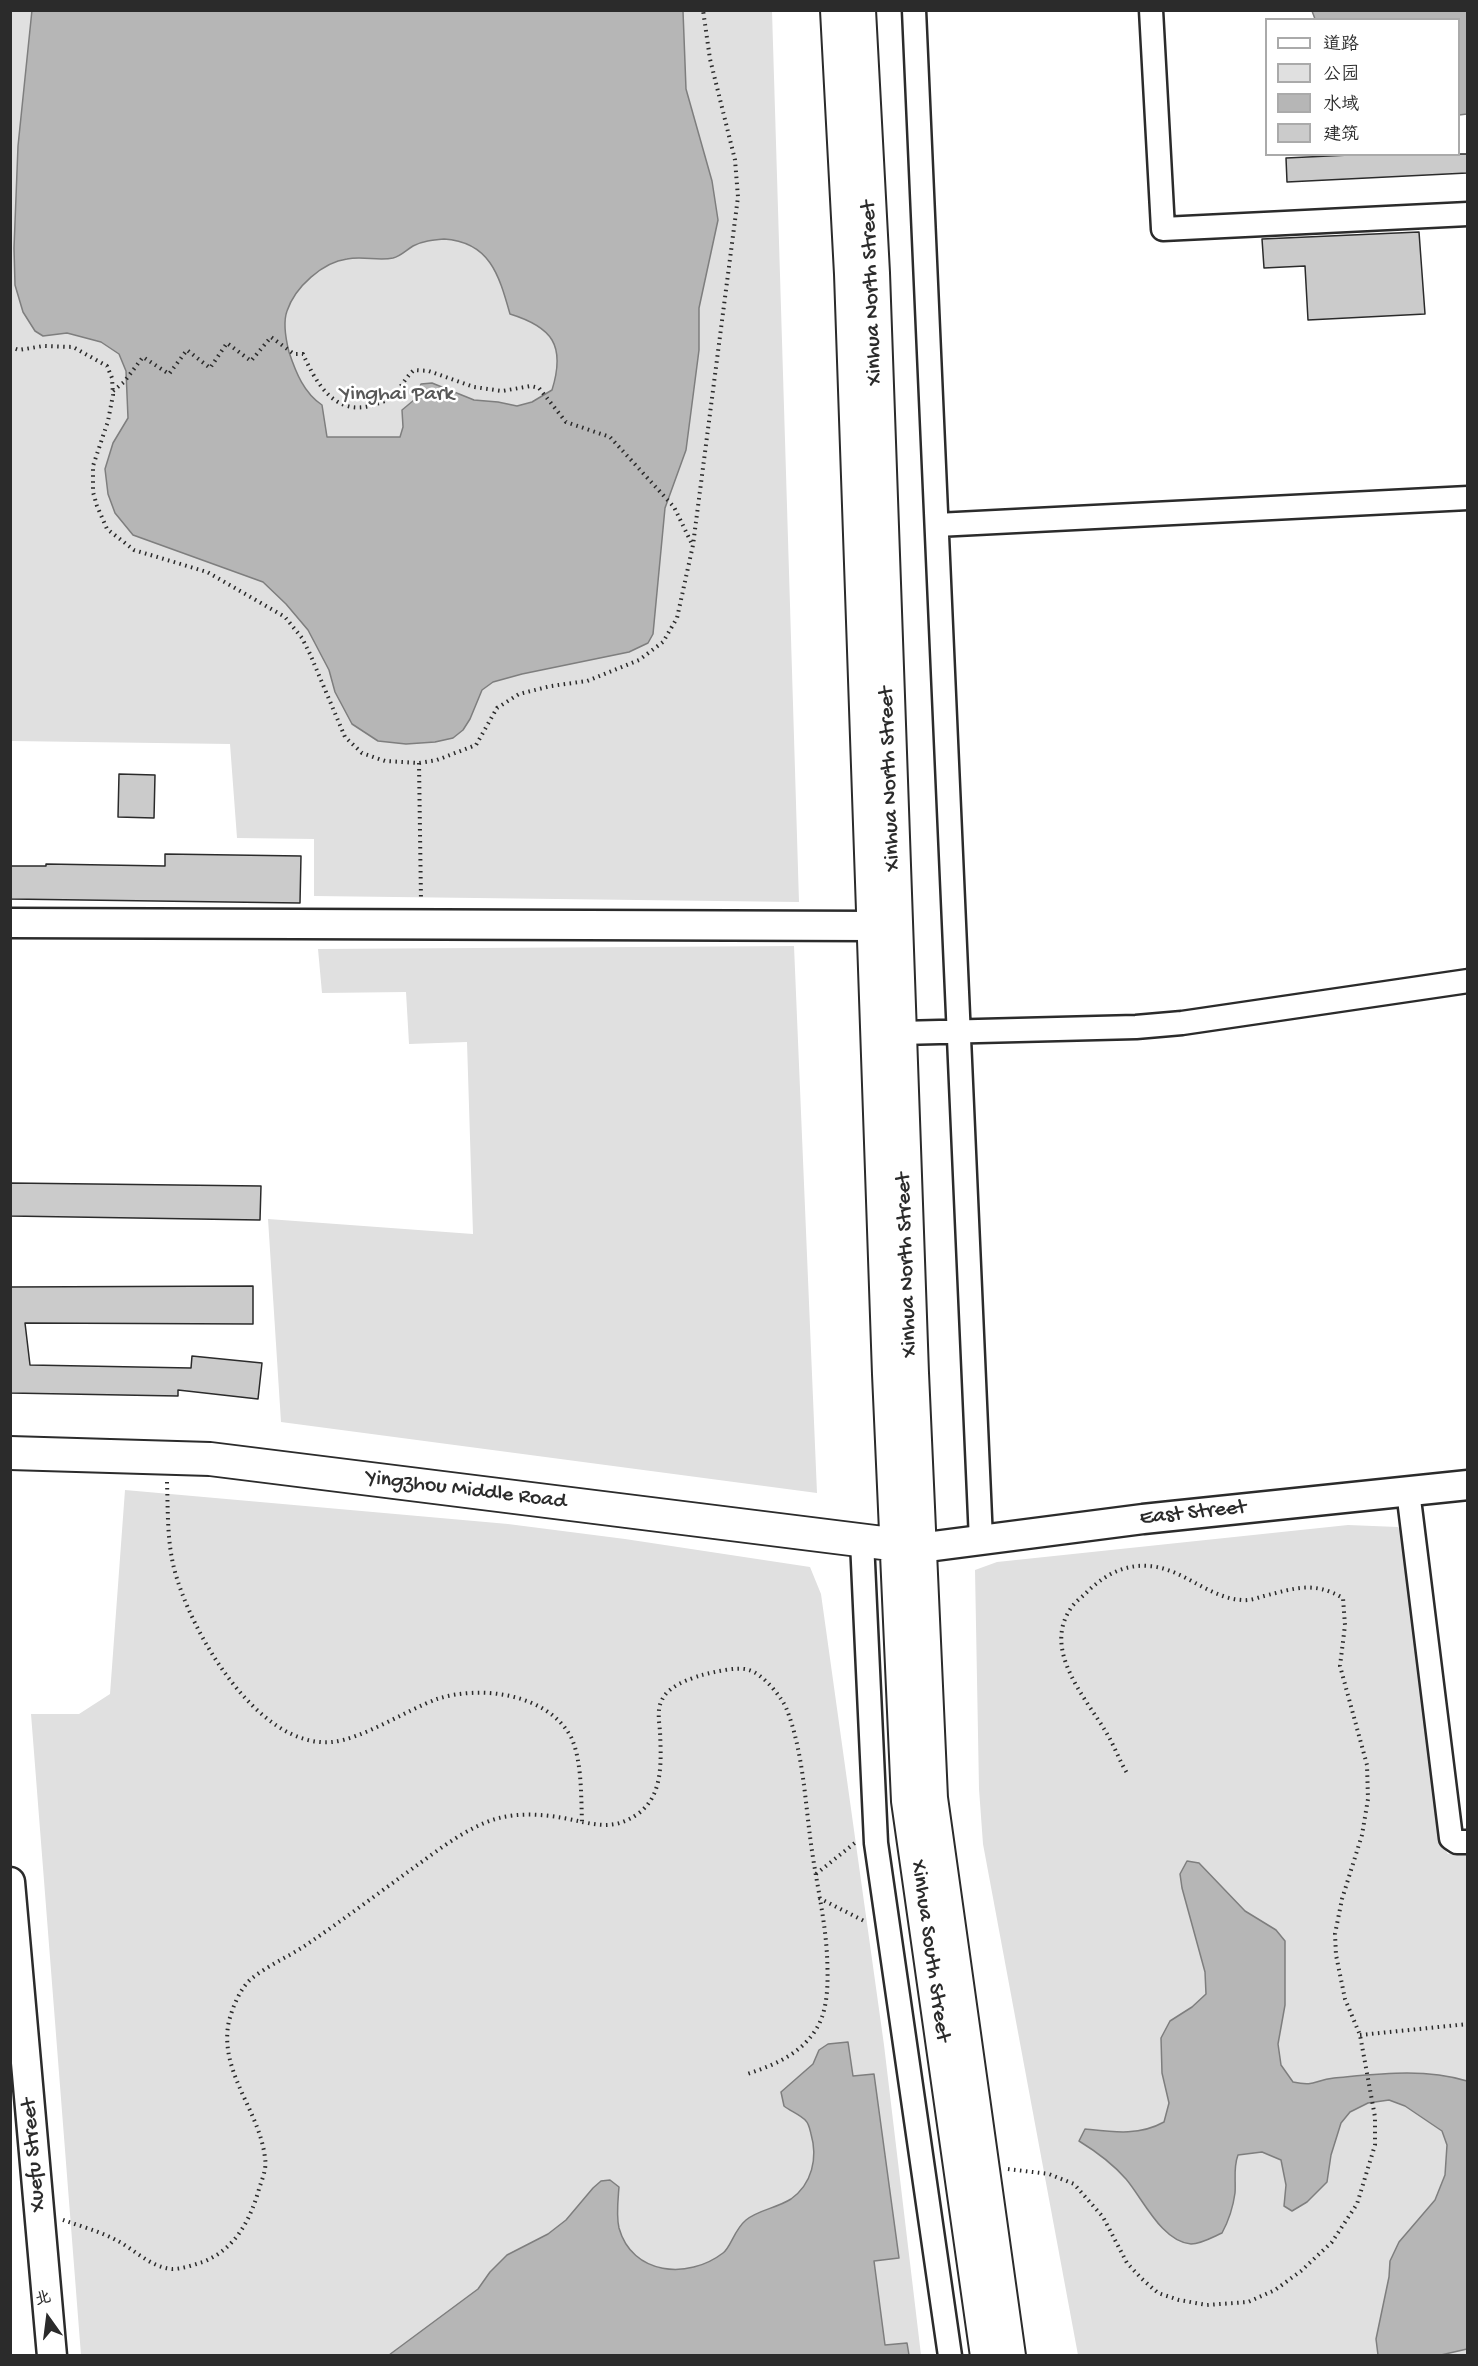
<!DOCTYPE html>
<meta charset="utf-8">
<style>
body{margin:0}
#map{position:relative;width:1478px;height:2366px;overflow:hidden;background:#fff;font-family:"Gochi Hand","LXGW WenKai TC",sans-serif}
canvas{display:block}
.frame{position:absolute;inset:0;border:12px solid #2b2b2b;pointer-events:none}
.legend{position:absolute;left:1265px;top:18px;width:195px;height:138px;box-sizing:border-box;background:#fff;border:2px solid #aaa;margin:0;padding:8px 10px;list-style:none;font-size:18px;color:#2b2b2b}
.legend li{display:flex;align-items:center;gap:12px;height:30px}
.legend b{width:30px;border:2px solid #aaa}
.north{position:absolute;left:18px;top:2288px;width:60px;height:60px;-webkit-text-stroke:4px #fff;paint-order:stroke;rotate:346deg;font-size:16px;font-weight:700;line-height:24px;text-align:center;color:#2b2b2b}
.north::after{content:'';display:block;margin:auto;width:21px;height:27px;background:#2b2b2b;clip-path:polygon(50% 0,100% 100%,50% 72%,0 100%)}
</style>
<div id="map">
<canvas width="1478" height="2366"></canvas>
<div class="frame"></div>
<ul class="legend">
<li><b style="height:8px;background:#fff"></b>道路</li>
<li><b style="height:16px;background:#e0e0e0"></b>公园</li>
<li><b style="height:16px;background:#b6b6b6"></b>水域</li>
<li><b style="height:16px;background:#cbcbcb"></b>建筑</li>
</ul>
<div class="north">北</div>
</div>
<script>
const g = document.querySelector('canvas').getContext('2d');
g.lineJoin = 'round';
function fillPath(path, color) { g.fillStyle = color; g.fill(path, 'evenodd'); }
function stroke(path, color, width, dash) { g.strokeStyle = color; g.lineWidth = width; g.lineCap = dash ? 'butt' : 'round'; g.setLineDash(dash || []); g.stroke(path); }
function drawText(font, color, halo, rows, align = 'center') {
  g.font = font + ' "Gochi Hand",sans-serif'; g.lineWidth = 5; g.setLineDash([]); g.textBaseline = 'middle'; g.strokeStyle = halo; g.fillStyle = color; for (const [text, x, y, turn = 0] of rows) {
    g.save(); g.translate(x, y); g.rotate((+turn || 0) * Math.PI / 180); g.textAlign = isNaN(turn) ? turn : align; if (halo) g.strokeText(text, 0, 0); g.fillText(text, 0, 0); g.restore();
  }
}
fillPath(new Path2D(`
 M11 11H772L799 902 314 896V839L237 838 230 744 11 741Z
 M794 946 817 1493 281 1422 268 1219 473 1234 467 1042 409 1044 406 992 322 993 318 949Z
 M125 1490 508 1524 625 1539 810 1567 821 1594 884 2045 921 2355H81L31 1714H79L110 1694Z
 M1348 1525 1398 1527 1404 1536 1409 1553 1443 1846 1448 1854 1467 1851V2355H1078L983 1844 979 1789 975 1570 997 1562Z`), '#e0e0e0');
const water = new Path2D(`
 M32 10 683 11 686 89 712 181 718 220 699 308V350L686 450 665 508 653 634 648 643 629 652 522 674 493 682 482 690 470 719 463 730 453 738 435 742 406 744 378 741 352 724 335 692 329 670 308 630 286 604 263 582 133 535 115 513 108 494 105 469 113 443 128 418 126 371 119 354 101 342 67 333 43 336 35 331 23 312 15 285 14 248 18 146ZM444 239C490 242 499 275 510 314 552 327 566 345 552 390L532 402 517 406 498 402 474 400 432 383 421 384 414 400 402 410 403 427 400 437H327L322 405C304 393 296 373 289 352 286 340 283 322 287 311 295 287 323 262 347 259 362 256 379 261 393 258 401 256 406 250 413 246 422 241 433 240 444 239Z
 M1312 11H1467V114L1459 115 1458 20 1315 19Z
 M1187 1861 1199 1863 1245 1911 1276 1930 1285 1941V2005L1278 2044 1281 2065 1293 2082C1316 2087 1314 2080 1334 2078 1379 2074 1423 2068 1467 2081V2349L1441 2355H1378L1376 2339 1389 2277 1390 2261 1399 2242 1435 2200 1445 2175 1447 2145 1442 2131 1405 2106 1389 2100 1368 2103 1350 2112 1341 2123 1331 2155 1327 2182 1307 2202 1292 2211 1284 2206 1286 2185 1281 2160 1262 2152 1238 2155C1233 2168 1236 2180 1235 2193 1233 2208 1229 2220 1222 2233 1213 2237 1201 2244 1191 2244 1162 2242 1143 2199 1126 2179 1112 2163 1097 2152 1079 2141L1085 2129C1113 2132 1139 2136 1164 2122L1169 2103 1162 2073 1161 2038 1170 2021 1192 2007 1206 1994 1205 1972 1182 1888 1180 1874Z
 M848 2042 853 2076 874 2074 899 2258 874 2261 885 2345 907 2343 909 2355H389L478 2289 490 2272 507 2255 548 2234 566 2220 593 2188 601 2181 610 2180 619 2187C618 2200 616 2215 619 2228 632 2275 688 2280 723 2253 731 2247 734 2230 746 2220 758 2210 777 2208 791 2199 812 2184 818 2158 811 2134 810 2130 809 2124 806 2121 801 2115 790 2111 784 2106L781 2092 813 2064 819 2050 828 2044Z`);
fillPath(water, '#b6b6b6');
stroke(water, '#7e7e7e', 1.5);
const building = new Path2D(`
 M1371 154H1467V173L1287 182 1286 158Z
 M1419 232 1425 314 1308 320 1305 266 1264 268 1262 239Z
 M119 774 155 775 154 818 118 817Z
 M165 854 301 856 300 903 10 899V866H46V864L165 866Z
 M10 1183 261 1186 260 1220 10 1216Z
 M253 1286V1324L25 1323 30 1365 191 1368 192 1356 262 1363 258 1399 178 1390V1396L10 1393V1287Z`);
fillPath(building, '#cbcbcb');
stroke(building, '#2b2b2b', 1.5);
const minor = new Path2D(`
 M914 10 981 1540
 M1151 10 1163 229 1468 214
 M937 525 1468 498
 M900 1033 1136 1027 1182 1023 1468 981
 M1408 1491 1451 1838 1457 1842H1468
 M862 1541 876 1843 950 2356`);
const tertiary = new Path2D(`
 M10 923 873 926
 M919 1548 1143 1519 1468 1485
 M10 1882 52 2356`);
const secondary = new Path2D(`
 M837 10 851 274 889 1374 908 1801 987 2356
 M859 10 873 273 912 1373 931 1798 1009 2356
 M10 1453 210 1459 915 1547`);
stroke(minor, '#2b2b2b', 27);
stroke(tertiary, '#2b2b2b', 33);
stroke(secondary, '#2b2b2b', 36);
stroke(new Path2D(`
 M10 347 19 350 43 346 73 347 107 366 112 378 113 395 108 421 93 466V492L97 506 107 529 134 550 207 572 285 617 302 638 310 654 345 737 362 753 385 761 419 763 437 760 476 745 497 708 519 694 551 686 587 681 639 660 663 642 677 618 693 545 738 197 735 160 710 59 703 10
 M113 391 124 382 143 357 169 374 187 350 210 368 227 343 251 361 271 337 294 354H303C316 383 335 417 373 405 379 403 385 402 390 398 400 390 404 379 414 370L429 371 474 387 502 391 531 386 539 388 566 422 610 437 674 507 692 544
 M419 763 421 901
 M167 1482C168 1511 167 1540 174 1568 189 1629 257 1749 332 1742 362 1739 407 1710 437 1699 480 1685 547 1693 571 1737 582 1760 581 1797 582 1822
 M816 1874 856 1842
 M819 1898 866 1922
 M1360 2035 1468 2024
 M1008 2169 1049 2174 1074 2184 1103 2217 1127 2263 1141 2278 1158 2293 1179 2300 1207 2305 1248 2302 1275 2290 1301 2271 1332 2242 1357 2204 1375 2145V2117L1360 2035 1345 1999 1336 1955 1335 1934 1342 1899 1362 1835 1368 1799 1367 1765 1340 1666 1345 1625 1343 1598C1313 1581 1296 1588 1264 1596 1257 1598 1249 1601 1242 1600 1208 1598 1181 1567 1148 1566 1124 1564 1103 1576 1087 1592 1082 1597 1075 1602 1071 1608 1042 1650 1085 1697 1106 1732 1114 1745 1119 1760 1127 1773
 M63 2220C80 2226 99 2231 116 2240 134 2249 150 2267 172 2269 182 2269 193 2265 203 2262 235 2249 250 2221 259 2189 262 2179 267 2169 265 2158 260 2111 218 2071 229 2021 233 2006 240 1989 251 1979 267 1966 288 1957 306 1945 343 1920 380 1892 416 1866 441 1848 469 1826 499 1818 518 1813 543 1814 563 1818 592 1823 612 1833 639 1813 664 1794 661 1759 660 1731 659 1722 657 1708 662 1700 668 1686 689 1679 702 1675 714 1672 737 1666 749 1670 763 1674 782 1697 787 1710 803 1752 805 1800 811 1844 816 1881 825 1918 827 1955 828 1977 829 2006 818 2026 803 2053 775 2065 747 2074`), '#2b2b2b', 4, [1.5, 4.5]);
stroke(minor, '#fff', 22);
stroke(tertiary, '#fff', 28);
stroke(secondary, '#fff', 32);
drawText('22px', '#2b2b2b', '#fff', [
 ["Xinhua North Street",873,293,-92],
 ["Xinhua North Street",891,779,-92],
 ["Xinhua North Street",908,1265,-92],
 ["Yingzhou Middle Road",466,1491,7],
 ["East Street",1193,1514,-6],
 ["Xinhua South Street",929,1951,82],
 ["Xuefu Street",35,2155,-95]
]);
drawText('22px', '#585858', '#fff', [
 ["Yinghai Park",397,396]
]);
</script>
